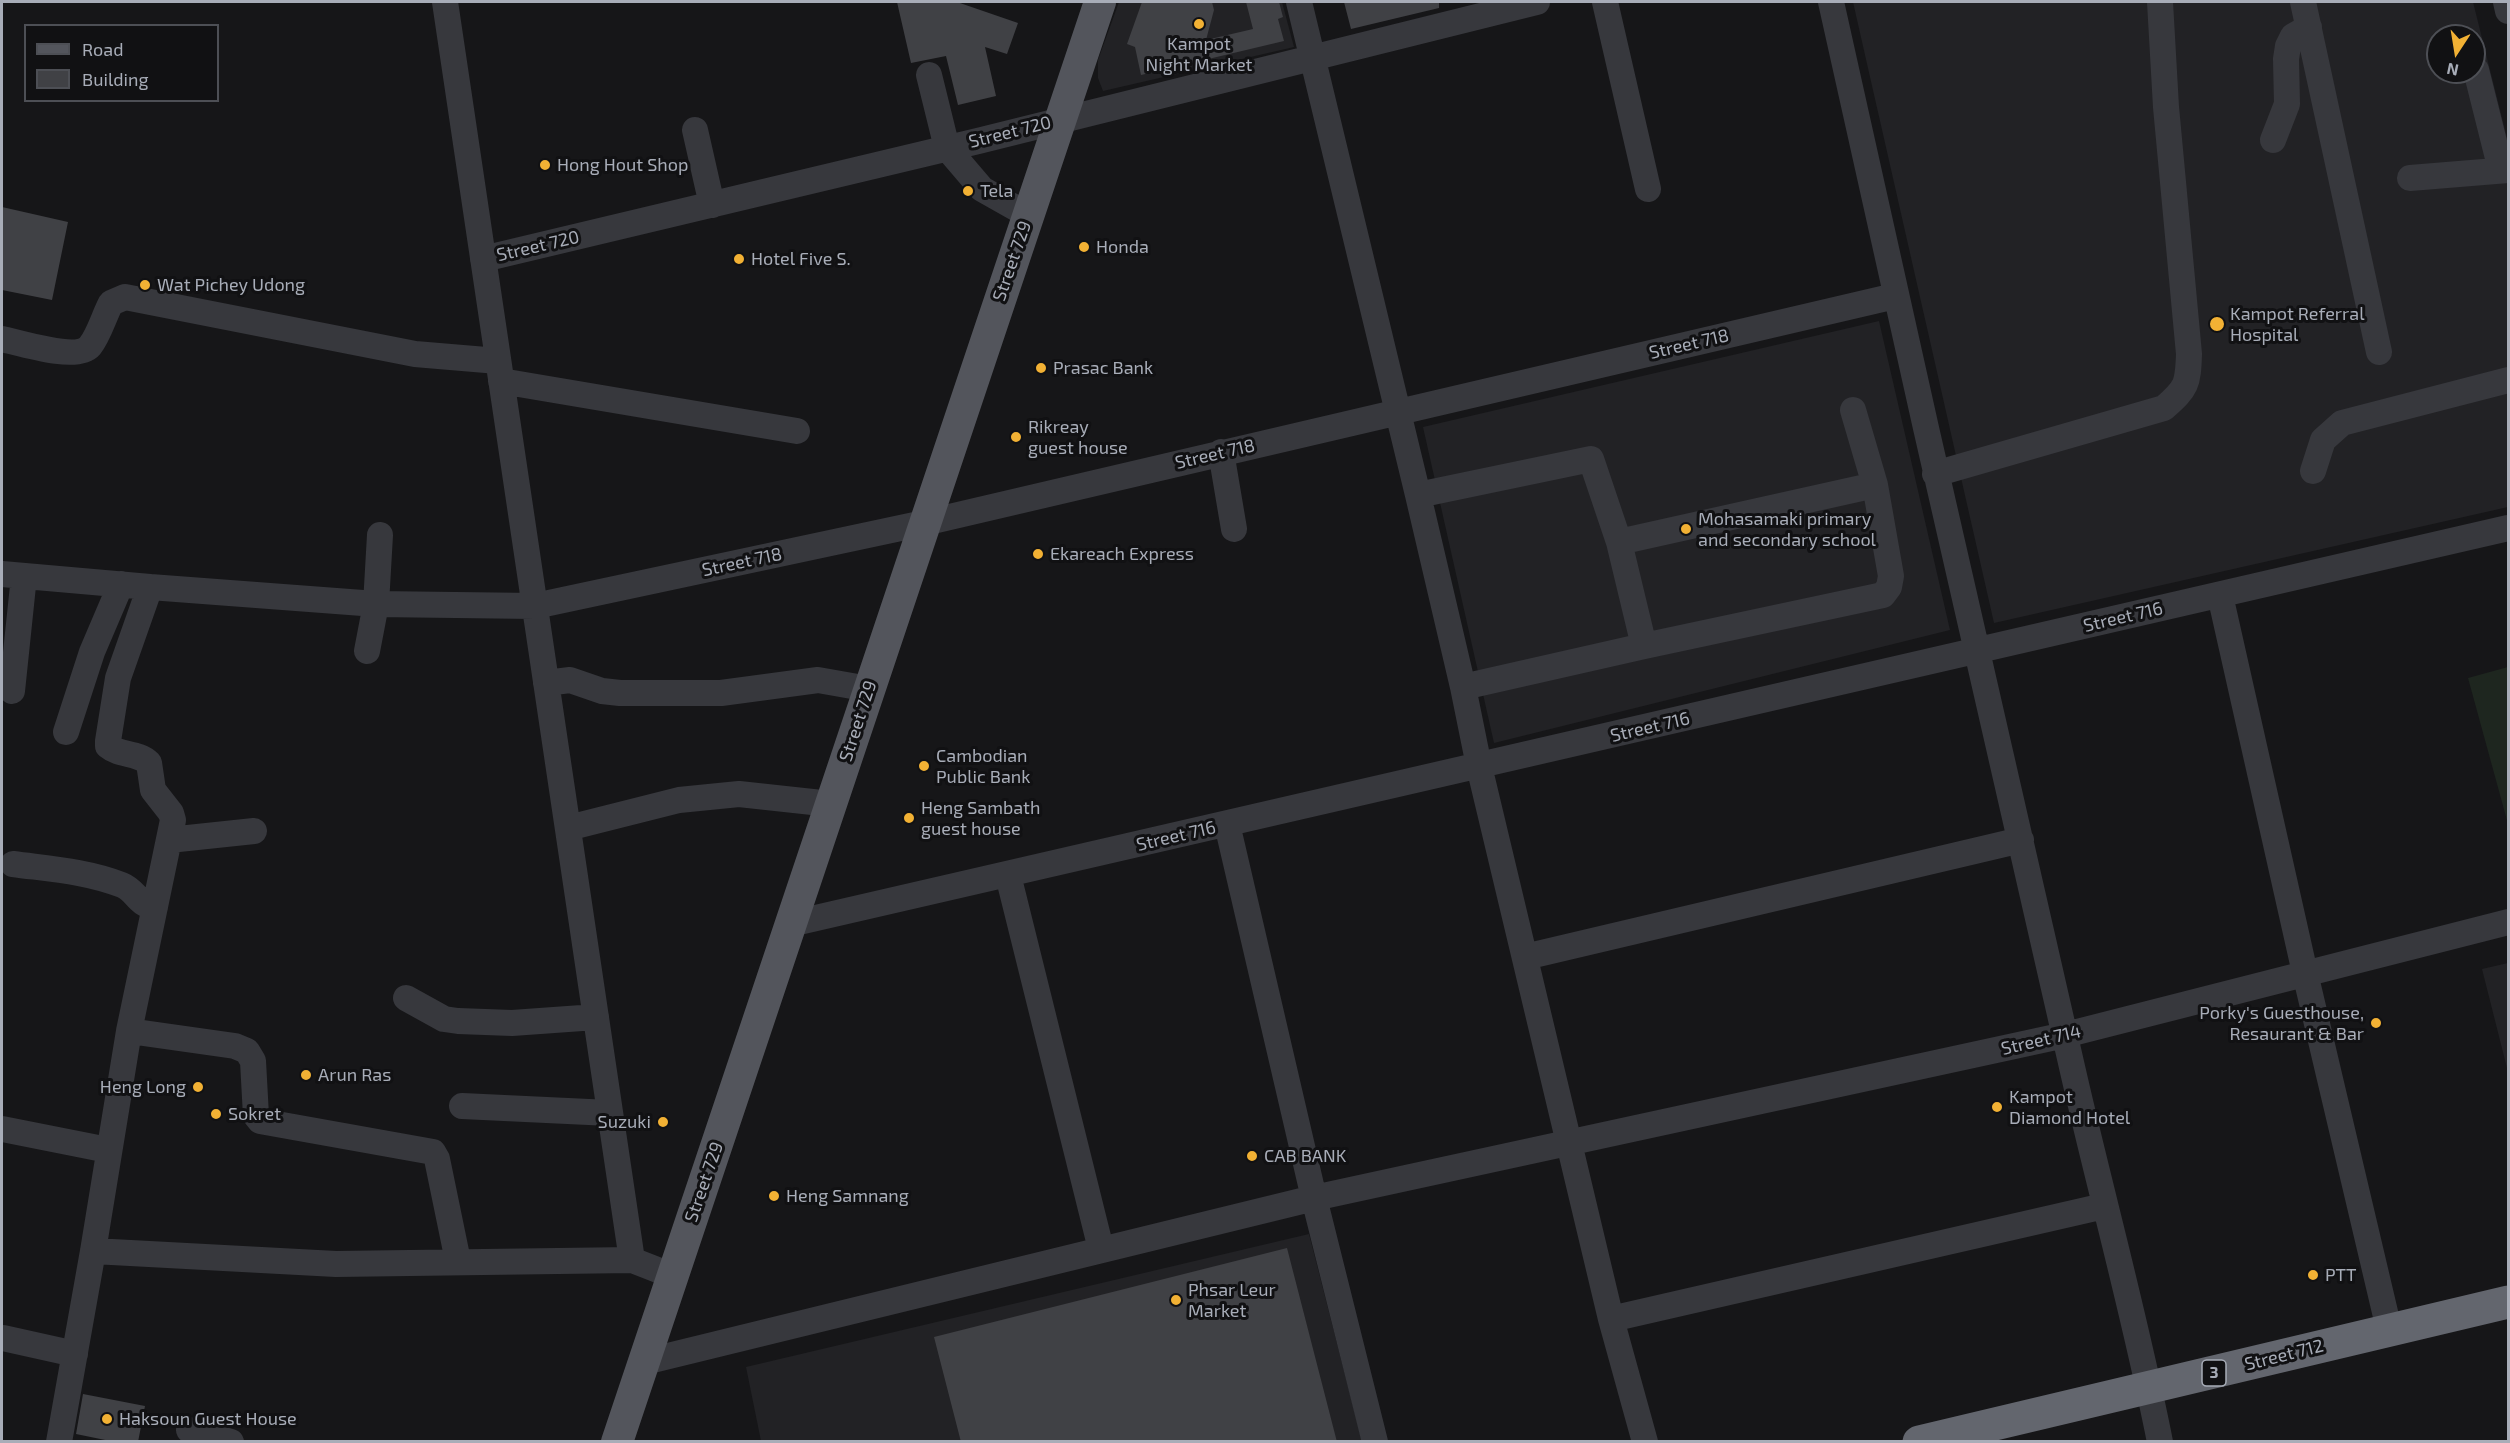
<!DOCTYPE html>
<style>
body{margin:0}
#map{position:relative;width:2510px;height:1443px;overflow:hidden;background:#161618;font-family:"Exo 2",sans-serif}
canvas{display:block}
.frame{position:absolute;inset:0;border:3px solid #a8adb8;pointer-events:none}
.legend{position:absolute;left:24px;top:24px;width:195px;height:78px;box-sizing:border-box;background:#111113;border:2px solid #4d4f55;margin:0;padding:8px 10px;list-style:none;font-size:18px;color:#a8adb8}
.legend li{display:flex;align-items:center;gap:12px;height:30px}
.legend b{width:30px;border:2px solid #4d4f55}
.north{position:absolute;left:2426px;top:24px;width:60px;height:60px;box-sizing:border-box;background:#111113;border:2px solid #4d4f55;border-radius:50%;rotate:192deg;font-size:16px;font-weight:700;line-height:24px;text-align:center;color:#a8adb8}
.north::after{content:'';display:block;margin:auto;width:21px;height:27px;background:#f2b134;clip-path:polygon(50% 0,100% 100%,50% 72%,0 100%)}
</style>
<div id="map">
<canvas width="2510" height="1443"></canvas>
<div class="frame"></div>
<ul class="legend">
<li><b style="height:8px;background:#53555c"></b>Road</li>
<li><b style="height:16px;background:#404145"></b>Building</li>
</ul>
<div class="north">N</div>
</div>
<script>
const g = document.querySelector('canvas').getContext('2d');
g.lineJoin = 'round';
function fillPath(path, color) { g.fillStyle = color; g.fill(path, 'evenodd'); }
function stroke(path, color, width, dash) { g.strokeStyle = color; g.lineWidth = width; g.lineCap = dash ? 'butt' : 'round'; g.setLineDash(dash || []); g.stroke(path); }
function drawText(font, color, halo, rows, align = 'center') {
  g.font = font + ' "Exo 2",sans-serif'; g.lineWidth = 6; g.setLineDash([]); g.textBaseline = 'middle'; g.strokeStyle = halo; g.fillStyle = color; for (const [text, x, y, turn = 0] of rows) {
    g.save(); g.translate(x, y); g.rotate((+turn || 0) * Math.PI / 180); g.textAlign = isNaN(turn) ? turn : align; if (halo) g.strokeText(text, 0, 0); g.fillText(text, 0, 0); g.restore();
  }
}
fillPath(new Path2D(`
 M1119 2H1282L1294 47 1103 91 1098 78V60Z
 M1853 2H2473L2508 142V507L1994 623ZM2438 36H2474V72H2438Z
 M1879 321 1950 630 1494 743 1423 427Z
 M2508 963V1072L2482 969Z
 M1309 1234 1362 1441H761L746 1367Z`), '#222225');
fillPath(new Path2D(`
 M2508 667V824L2468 678Z`), '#1e261f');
fillPath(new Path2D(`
 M897 2H957L1018 23 1007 54 985 47 996 96 958 105 946 56 911 63Z
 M1142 2H1212L1214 10 1206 40 1253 29 1246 2H1279L1283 17 1278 19 1284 41 1141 75 1135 47 1127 44Z
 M1344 2H1439V8L1351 29Z
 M2 207 68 222 52 300 2 290Z
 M1287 1248 1337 1442H961L934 1337Z
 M83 1394 145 1406 138 1442H115L76 1434Z`), '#404145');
stroke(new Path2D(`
 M445 2 632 1260 673 1276
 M1299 2 1418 495 1463 687 1479 766 1611 1319 1645 1442
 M1605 2 1648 189
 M1831 2C1909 362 1994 721 2075 1080 2103 1201 2136 1320 2160 1442
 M2303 2 2379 352
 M2506 2 2508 11
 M2476 70 2501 170
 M929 75 947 148 982 189 1028 215
 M695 130 712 205
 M2273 140 2287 104 2286 59 2288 46 2293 36 2309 27
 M2410 178 2508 170
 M483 259 978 141 1537 2
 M2 339C20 343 77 361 90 346 99 335 104 316 111 303L125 297 415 354 498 361
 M501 381 797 431
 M1221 452 1234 529
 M2313 471 2323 440 2342 423 2508 380
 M1935 474 2164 408C2187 388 2188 384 2189 354L2166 107 2160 2
 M1418 495 1591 459 1619 542 1644 646
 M1619 542 1875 485
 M2 574 150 587 118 678 108 741V746C120 756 138 752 149 763L153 790 171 813 173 820 129 1031 93 1251 59 1442
 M150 587 376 604 535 606 924 523 1895 296
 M2220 595 2305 973 2389 1329
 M367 651 376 604 380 535
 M546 683 570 680 602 691 620 693H721L818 680 869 689
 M1463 687 1644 646 1883 595 1889 587 1891 576 1875 485 1853 410
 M12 691 24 576
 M66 732 92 652 121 584
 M1227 824 1314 1198 1375 1442
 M568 828 679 800 739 794 831 804
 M169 840 254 831
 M13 864C50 869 86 871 122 885 137 891 136 904 155 907
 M1008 875 1101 1249
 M790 924 2508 528
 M1525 957 2021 840
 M406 998 444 1019 458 1021 512 1023 596 1017
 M129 1031 235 1046 247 1051 253 1061 256 1116 260 1121 433 1152 437 1159 458 1261
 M462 1106 610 1113
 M2 1129 108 1150
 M93 1251 336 1264 632 1260
 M1611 1319 2104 1206
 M3 1338 75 1354
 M644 1362 1314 1198 2065 1035 2508 922
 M189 1430 231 1442`), '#37383d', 26);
stroke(new Path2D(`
 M617 1442 1100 2`), '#53555c', 32);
stroke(new Path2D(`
 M1919 1442 2508 1302`), '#63666e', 33);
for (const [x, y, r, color] of [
 [1199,24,6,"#f2b134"],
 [545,165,6,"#f2b134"],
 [968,191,6,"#f2b134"],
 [1084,247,6,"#f2b134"],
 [739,259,6,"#f2b134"],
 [145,285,6,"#f2b134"],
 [2217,324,8,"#f2b134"],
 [1041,368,6,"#f2b134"],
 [1016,437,6,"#f2b134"],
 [1686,529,6,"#f2b134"],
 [1038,554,6,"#f2b134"],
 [924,766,6,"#f2b134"],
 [909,818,6,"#f2b134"],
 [2376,1023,6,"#f2b134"],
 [306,1075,6,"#f2b134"],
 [198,1087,6,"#f2b134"],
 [1997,1107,6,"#f2b134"],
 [216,1114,6,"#f2b134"],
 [663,1122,6,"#f2b134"],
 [1252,1156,6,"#f2b134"],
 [774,1196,6,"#f2b134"],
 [2313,1275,6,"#f2b134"],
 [1176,1300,6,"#f2b134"],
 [107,1419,6,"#f2b134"]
]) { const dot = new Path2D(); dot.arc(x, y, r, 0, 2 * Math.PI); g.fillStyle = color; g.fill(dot); stroke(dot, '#111113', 2); }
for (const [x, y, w] of [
 [2214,1373,24]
]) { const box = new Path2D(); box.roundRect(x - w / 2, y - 13, w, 26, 4.5); g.fillStyle = '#111113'; g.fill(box); stroke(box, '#a8adb8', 1.5); }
drawText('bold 16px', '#a8adb8', null, [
 ["3",2214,1373]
]);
drawText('18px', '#a8adb8', '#111113', [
 ["Kampot",1199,44,"center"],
 ["Night Market",1199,65,"center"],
 ["Hong Hout Shop",557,165],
 ["Tela",980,191],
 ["Honda",1096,247],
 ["Hotel Five S.",751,259],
 ["Wat Pichey Udong",157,285],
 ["Kampot Referral",2230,314],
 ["Hospital",2230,335],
 ["Prasac Bank",1053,368],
 ["Rikreay",1028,427],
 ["guest house",1028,448],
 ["Mohasamaki primary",1698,519],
 ["and secondary school",1698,540],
 ["Ekareach Express",1050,554],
 ["Cambodian",936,756],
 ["Public Bank",936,777],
 ["Heng Sambath",921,808],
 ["guest house",921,829],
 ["Porky's Guesthouse,",2364,1013,"right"],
 ["Resaurant & Bar",2364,1034,"right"],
 ["Arun Ras",318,1075],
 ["Heng Long",186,1087,"right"],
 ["Kampot",2009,1097],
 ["Diamond Hotel",2009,1118],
 ["Sokret",228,1114],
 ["Suzuki",651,1122,"right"],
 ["CAB BANK",1264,1156],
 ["Heng Samnang",786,1196],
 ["PTT",2325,1275],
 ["Phsar Leur",1188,1290],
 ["Market",1188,1311],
 ["Haksoun Guest House",119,1419]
], 'left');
drawText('18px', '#a8adb8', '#111113', [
 ["Street 720",1010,132,-14],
 ["Street 720",538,246,-13],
 ["Street 729",1012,261,-71],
 ["Street 718",1689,344,-13],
 ["Street 718",1215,454,-13],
 ["Street 718",742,562,-12],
 ["Street 716",2123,617,-13],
 ["Street 729",858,721,-72],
 ["Street 716",1650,727,-13],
 ["Street 716",1176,836,-13],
 ["Street 714",2041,1040,-13],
 ["Street 729",704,1182,-71],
 ["Street 712",2284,1355,-14]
]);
</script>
